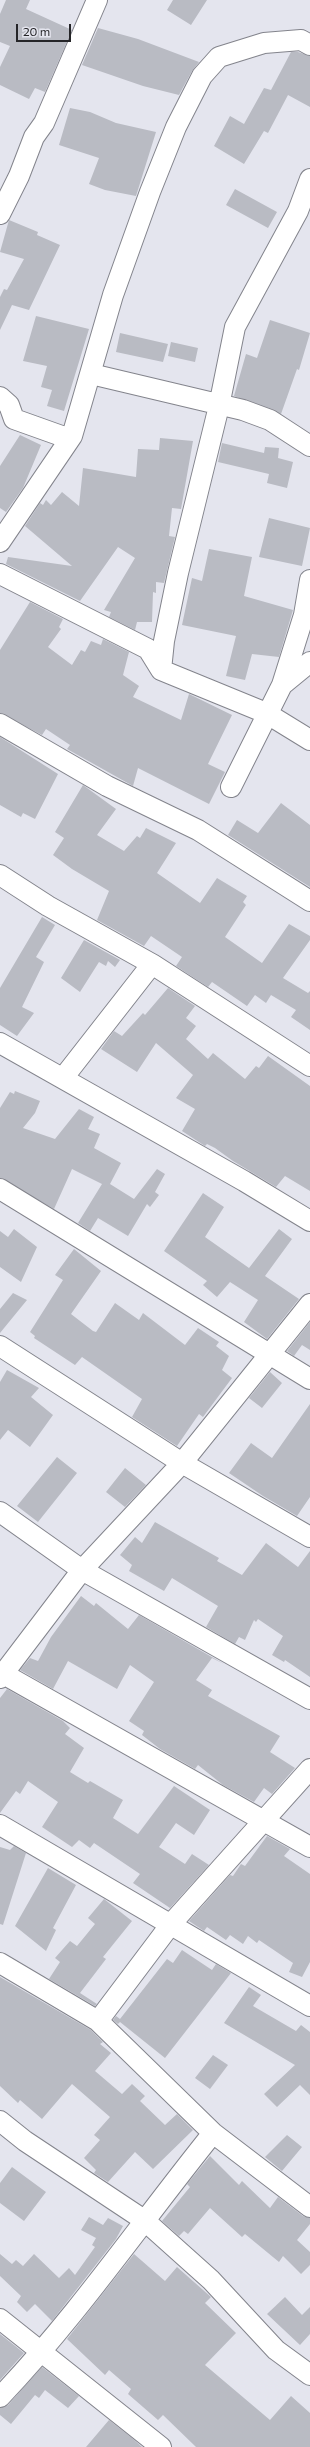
<!DOCTYPE html>
<style>
body{margin:0}
#map{position:relative;width:310px;height:2447px;overflow:hidden;background:#e4e5ee;font-family:Commissioner,sans-serif}
canvas{display:block}
.scale{position:absolute;left:16px;top:24px;width:55px;height:18px;box-sizing:border-box;border:2px solid #252528;border-top:0;padding-left:5px;font-size:12px;line-height:14px;white-space:nowrap;color:#252528;-webkit-text-stroke:3px #e4e5ee;paint-order:stroke}
</style>
<div id="map">
<canvas width="310" height="2447"></canvas>
<div class="scale">20 m</div>
</div>
<script>
const g = document.querySelector('canvas').getContext('2d');
g.lineJoin = 'round';
function fillPath(path, color) { g.fillStyle = color; g.fill(path, 'evenodd'); }
function stroke(path, color, width, dash) { g.strokeStyle = color; g.lineWidth = width; g.lineCap = dash ? 'butt' : 'round'; g.setLineDash(dash || []); g.stroke(path); }
fillPath(new Path2D(`
 M6 0H30L26 9 72 30 45 92 35 88 29 99 0 85V67L10 46 0 42V14Z
 M173 0H207L191 25 167 10Z
 M98 28 138 39 199 62 192 71 179 95 143 86 82 65Z
 M291 52H298L310 56V107L288 95 268 133 264 131 244 164 214 146 230 116 244 124 264 88 271 90Z
 M70 108 90 112 116 123 156 132 136 196 105 190 89 184 99 158 59 145Z
 M235 189 277 212 268 228 226 205Z
 M9 220 38 232 37 235 60 245 29 310 12 305 0 330V297L4 289 7 290 24 259 0 252Z
 M36 316 89 329 64 411 47 406 52 390 41 387 47 366 23 361Z
 M270 320 310 333 299 370 297 369 281 414 234 396 246 354 257 358Z
 M120 333 168 344 163 362 116 352Z
 M171 342 198 348 195 362 168 356Z
 M20 435 41 445 23 488 6 512 0 508V466Z
 M160 438 193 441 181 509 172 508 169 536 175 537 164 583 156 582V593L153 592 152 622H137L135 630 109 617 111 612 104 610 135 558 118 547 80 601 6 564 8 557 72 566 25 526 40 503 43 505 46 500 51 505 62 492 79 506 83 468 136 477 138 449 159 450Z
 M222 443 264 453 265 447 279 448 278 458 293 462 287 488 267 483 269 474 218 462Z
 M269 518 310 528 302 566 259 557Z
 M209 549 252 557 244 596 293 610 279 657 252 654 245 680 226 676 236 636 182 625 192 578 202 581Z
 M30 602 63 619 59 627 61 629 48 647 72 665 81 650 85 652 91 641 101 645 103 639 129 652 123 675 139 686 133 697 181 720 189 694 232 715 208 764 225 772 209 804 138 768 133 786 67 749 70 745 46 729 42 735 0 713V650Z
 M0 737 58 774 35 819 23 813 21 817 0 805Z
 M83 785 116 809 97 835 124 851 137 836 140 838 146 828 176 843 157 873 200 903 217 878 247 896 243 902 246 905 225 937 262 963 289 924 310 936V940L283 978 308 993 310 991V1030L291 1017 296 1010 271 995 266 1003 255 995 247 1006 212 982 208 987 176 966 182 957 151 936 144 946 97 920 109 891 72 869 53 855 64 838 55 832Z
 M281 803 310 825V887L228 835 237 820 258 833Z
 M42 917 55 925 36 957 44 962 22 1007 34 1013 17 1036 0 1025V988Z
 M84 940 120 960 115 967 108 961 106 966 99 962 80 992 61 978Z
 M168 988 195 1006 186 1018 196 1026 186 1039 208 1059 213 1053 245 1079 256 1066 259 1068 268 1056 310 1086V1191L285 1176 276 1187 233 1161 215 1148 207 1144 205 1146 182 1131 195 1109 176 1098 193 1075 156 1043 137 1072 101 1049 114 1031 122 1036 143 1013 145 1015Z
 M15 1091 40 1101 35 1113 23 1128 55 1139 79 1109 94 1117 88 1129 100 1134 94 1148 121 1163 110 1184 134 1199 157 1169 165 1174 155 1192 159 1195 150 1207 147 1204 128 1236 98 1218 90 1231 78 1223 102 1184 72 1169 54 1209 0 1178V1108L10 1092 14 1094Z
 M203 1193 224 1207 205 1237 249 1268 279 1229 292 1239 265 1276 299 1299 267 1339 244 1322 258 1300 230 1282 217 1297 203 1285 207 1281 164 1251Z
 M14 1229 37 1247 21 1282 0 1267V1231L8 1237Z
 M74 1249 101 1271 71 1314 93 1331 96 1332 115 1303 139 1320 143 1313 185 1345 198 1328 219 1342 216 1346 229 1356 222 1370 232 1378 203 1417 199 1414 177 1446 132 1417 142 1399 82 1357 75 1365 34 1338 35 1336 30 1332 63 1280 55 1275Z
 M13 1293 27 1300 0 1333V1309Z
 M310 1322V1350L302 1345 294 1356 287 1351Z
 M7 1370 39 1388 31 1397 53 1415 30 1447 8 1430 0 1440V1382Z
 M270 1372 282 1383 262 1408 249 1398Z
 M310 1404V1497L297 1516 263 1496 229 1473 251 1443 272 1458Z
 M57 1457 77 1473 38 1522 17 1506Z
 M125 1468 146 1485 125 1507 106 1492Z
 M155 1522 219 1558 217 1561 242 1575 266 1543 298 1567 310 1551V1677L285 1660 284 1662 272 1655 283 1636 258 1619 256 1622 254 1620 245 1640 239 1637 235 1644 206 1627 218 1606 172 1578 164 1591 129 1571 132 1565 120 1555 135 1537 142 1543Z
 M81 1596 94 1606 96 1603 128 1629 139 1615 224 1664 212 1658 196 1680 212 1690 208 1696 280 1736 270 1752 295 1768 272 1794 264 1788 254 1802 223 1785 198 1765 195 1769 160 1749 142 1735 144 1731 129 1721 154 1682 130 1665 117 1689 68 1661 53 1689 20 1670 30 1658 38 1661 51 1637Z
 M7 1689 63 1721 70 1728 65 1734 84 1748 70 1772 88 1783 90 1781 123 1800 113 1818 138 1834 174 1786 210 1810 194 1835 176 1823 159 1847 185 1864 192 1854 209 1865 170 1908 133 1883 140 1874 94 1843 90 1848 79 1840 72 1847 42 1827 58 1802 28 1781 20 1794 16 1791 0 1813V1698Z
 M267 1836 290 1849 284 1856 310 1874V1962L302 1977 289 1972 293 1963 259 1940 257 1943 248 1936 243 1944 230 1935 226 1940 207 1927 204 1931 189 1921 230 1875 233 1876 241 1864 245 1866Z
 M14 1846 26 1853 3 1925 0 1924V1847L10 1850Z
 M48 1868 76 1885 53 1928 56 1930 46 1951 15 1926Z
 M104 1899 132 1921 103 1957 106 1959 80 1993 97 2004 95 2006 49 1979 60 1962 55 1958 70 1941 77 1946 95 1924 88 1918Z
 M182 1950 212 1970 216 1964 231 1973 165 2058 120 2022 118 2024 113 2020 116 2016 120 2019 167 1959 173 1963Z
 M0 1977 91 2030 103 2042 100 2044 111 2053 95 2071 122 2094 132 2084 145 2096 140 2101 165 2125 177 2114 193 2130 153 2169 135 2152 108 2182 94 2173 96 2170 84 2158 100 2140 94 2135 110 2117 72 2084 42 2119 20 2100 18 2103 0 2086Z
 M249 1987 261 1995 253 2006 296 2031 301 2025 310 2032V2095L300 2085 277 2107 264 2094 295 2065 224 2023Z
 M213 2055 228 2065 210 2089 195 2078Z
 M287 2135 302 2147 282 2171 265 2157Z
 M210 2156 239 2185 242 2181 270 2208 278 2197 303 2216 310 2218V2224L297 2240 310 2252V2265L301 2274 283 2256 279 2262 245 2234 242 2237 210 2208 188 2234 184 2231 179 2236 162 2221 190 2187 187 2184Z
 M12 2167 46 2192 24 2221 0 2203V2183Z
 M89 2217 103 2225 108 2218 123 2226 116 2239 52 2321 35 2304 27 2312 17 2302 21 2296 0 2276V2254L12 2264 16 2260 23 2266 34 2254 59 2278 69 2268 75 2275 95 2247 92 2245 96 2238 81 2230Z
 M134 2254 165 2281 177 2267 211 2297 205 2303 236 2333 205 2365 270 2420 291 2396 310 2413V2447H196L163 2415 158 2420 128 2394 131 2389 109 2370 105 2375 67 2339Z
 M285 2297 302 2315 310 2307V2334L300 2345 267 2314Z
 M0 2334 24 2353 0 2380Z
 M42 2367 79 2396 68 2408 45 2390 39 2398 35 2395 11 2424 0 2415V2408L8 2405Z
 M109 2420 132 2438 142 2447H86Z`), '#b9bbc3');
const minor = new Path2D(`
 M0 214 19 176 34 137 44 123 97 0
 M91 374 243 410 270 420 310 446
 M0 397 9 405 14 419 70 439
 M0 542 72 436 113 295 150 192 176 127 202 76 219 57 264 43 301 40 310 45
 M0 574 148 649 161 670 266 713 310 740
 M161 670 164 641 178 573 219 406 235 327 298 211 310 179
 M282 685 310 662
 M0 724 107 786 198 830 310 901
 M231 787 282 685 304 615 310 580
 M0 875 48 906 152 964 310 1066
 M0 1043 244 1181 310 1221
 M63 1078 152 964
 M0 1189 310 1379
 M0 1346 182 1463 310 1537
 M0 1512 82 1570 310 1699
 M0 1672 310 1847
 M0 1678 82 1570 182 1463 310 1304
 M0 1825 310 2006
 M0 1963 98 2021 213 2133 310 2207
 M98 2021 171 1924 310 1769
 M0 2121 25 2141 144 2220 211 2280 276 2350 310 2375
 M0 2319 161 2447
 M0 2397C78 2315 142 2221 213 2133`);
stroke(minor, '#83848c', 22);
stroke(minor, '#fff', 20);
</script>
